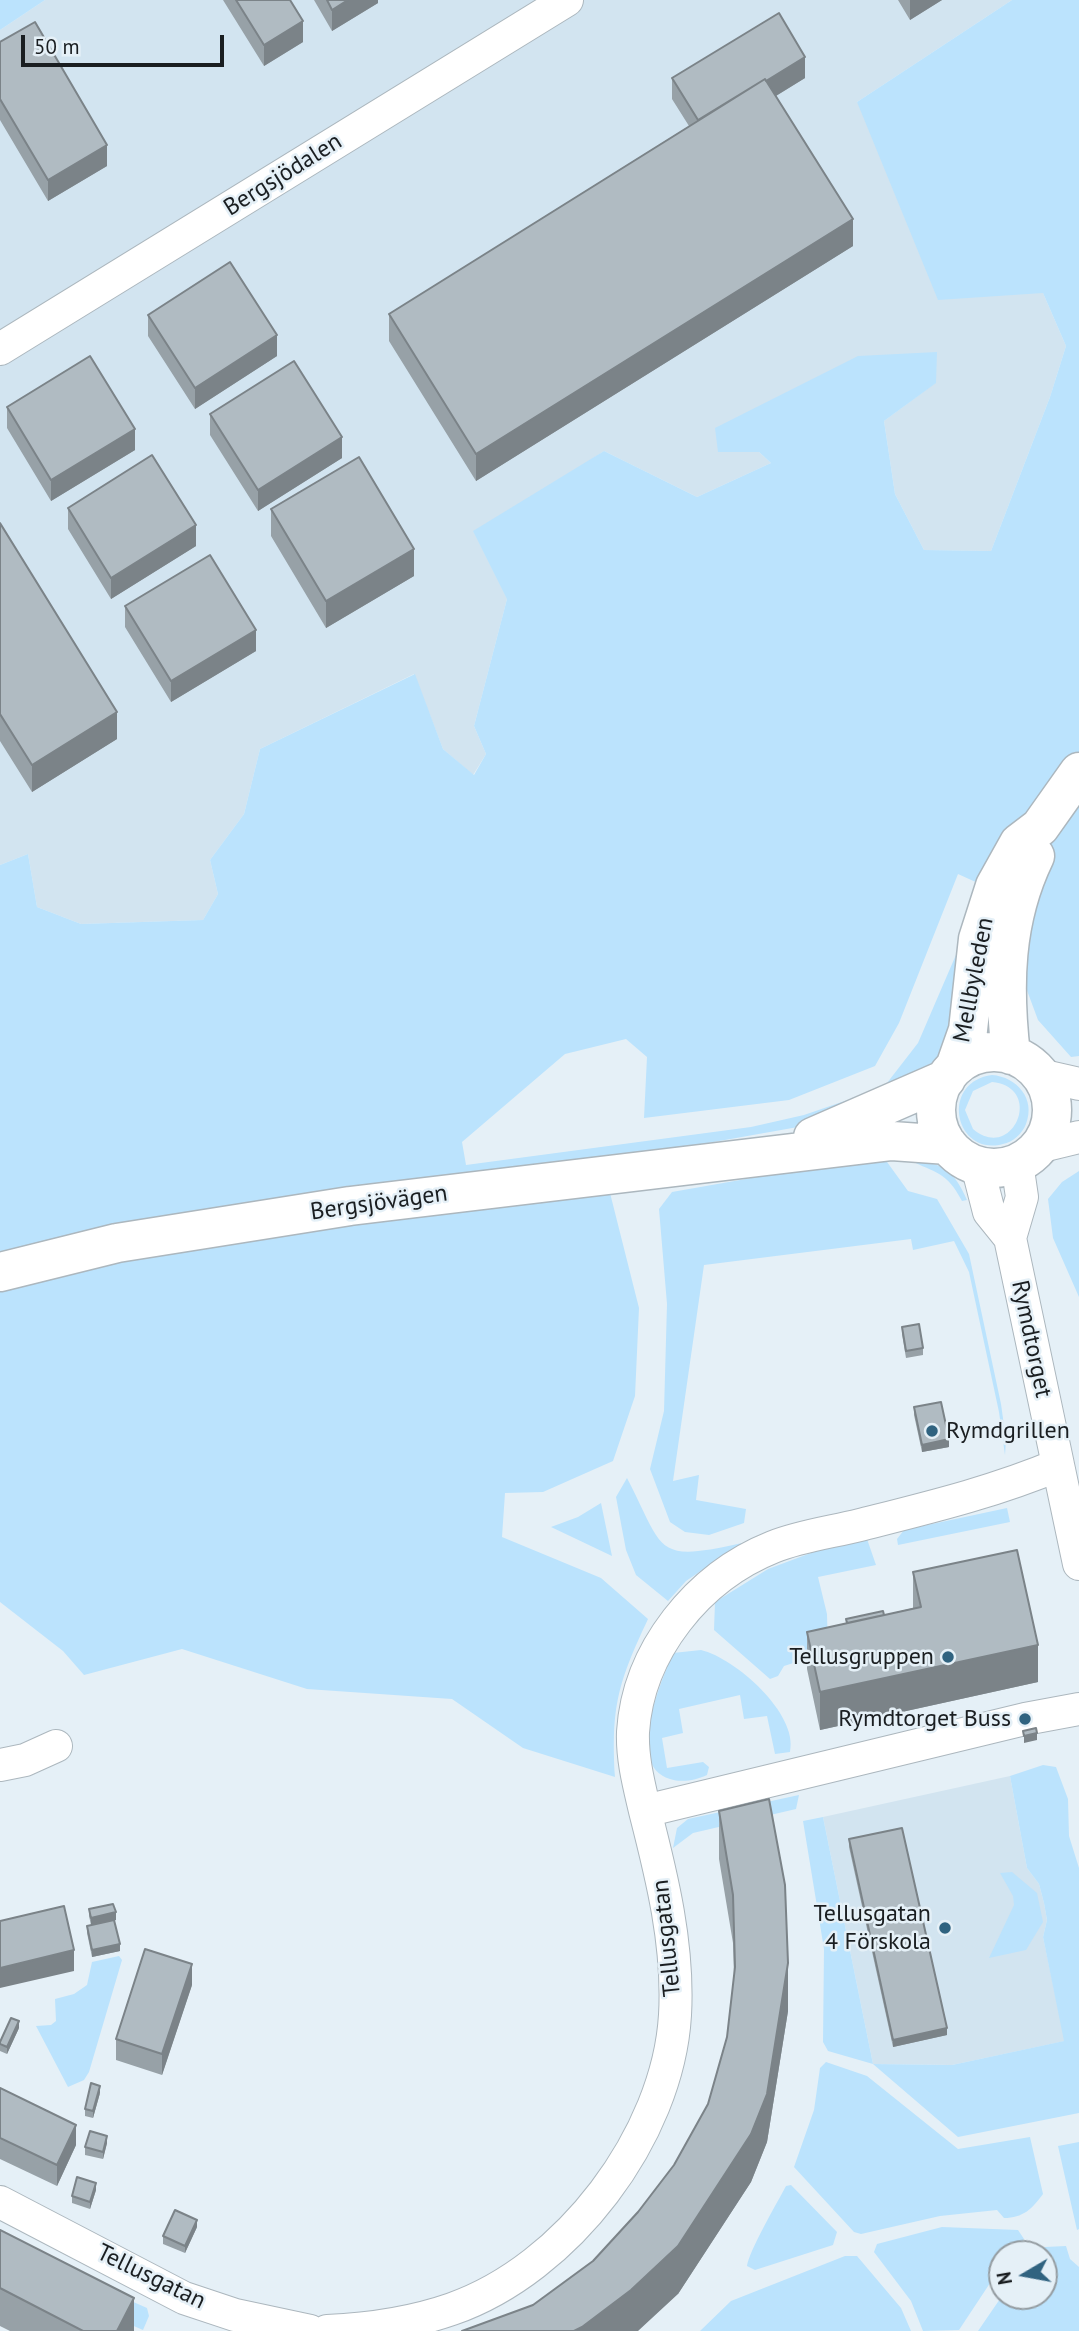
<!DOCTYPE html>
<meta charset="utf-8">
<style>
body{margin:0}
#map{position:relative;width:1079px;height:2331px;overflow:hidden;background:#e5f0f7;font-family:"PT Sans",sans-serif}
canvas{display:block}
.north{position:absolute;left:988px;top:2240px;width:70px;height:70px;box-sizing:border-box;background:#e5f0f7;border:2px solid #949ca1;border-radius:50%;rotate:260deg;font-size:19px;font-weight:700;line-height:28px;text-align:center;color:#1a1e21}
.north::after{content:'';display:block;margin:auto;width:24px;height:32px;background:#306380;clip-path:polygon(50% 0,100% 100%,50% 72%,0 100%)}
.scale{position:absolute;left:21px;top:35px;width:203px;height:32px;box-sizing:border-box;border:4px solid #1a1e21;border-top:0;padding-left:9px;font-size:21px;line-height:24px;white-space:nowrap;color:#1a1e21;-webkit-text-stroke:5px #e5f0f7;paint-order:stroke}
</style>
<div id="map">
<canvas width="1079" height="2331"></canvas>
<div class="north">N</div>
<div class="scale">50 m</div>
</div>
<script>
const g = document.querySelector('canvas').getContext('2d');
g.lineJoin = 'round';
function fillPath(path, color) { g.fillStyle = color; g.fill(path, 'evenodd'); }
function stroke(path, color, width, dash) { g.strokeStyle = color; g.lineWidth = width; g.lineCap = dash ? 'butt' : 'round'; g.setLineDash(dash || []); g.stroke(path); }
function drawText(font, color, halo, rows, align = 'center') {
  g.font = font + ' "PT Sans",sans-serif'; g.lineWidth = 5; g.setLineDash([]); g.textBaseline = 'middle'; g.strokeStyle = halo; g.fillStyle = color; for (const [text, x, y, turn = 0] of rows) {
    g.save(); g.translate(x, y); g.rotate((+turn || 0) * Math.PI / 180); g.textAlign = isNaN(turn) ? turn : align; if (halo) g.strokeText(text, 0, 0); g.fillText(text, 0, 0); g.restore();
  }
}
fillPath(new Path2D(`
 M45 0H1012L857 102 1043 293 1066 346 1050 397 991 551 924 550 895 494 884 421 935 383 718 452H759L771 463 697 497 604 451 568 475 507 599 474 726 486 754 473 775 443 749 414 674 260 749 244 814 210 860 218 894 203 920 81 924 37 907 28 854 0 865V30Z
 M1010 1776 1027 1868 1039 1884 1044 1903 1047 1920 1043 1937 1065 2041 952 2065 873 2064 823 1817Z`), '#d2e4f0');
fillPath(new Path2D(`
 M0 0H45L0 30Z
 M1012 0H1079V1056L1071 1057 1038 1020 1022 977 999 1035 986 1036 1002 894 958 874 899 1023 875 1066 789 1100 644 1118 647 1057 626 1039 565 1054 462 1142 466 1165 751 1127 804 1115 868 1093 798 1127 691 1146 467 1174 609 1189 639 1308 635 1396 613 1461 543 1492 505 1493 502 1537 601 1578 648 1619C618 1683 611 1706 615 1777L523 1748 452 1699 307 1689 182 1649 84 1675 63 1651 0 1602V865L28 854 37 907 81 924 203 920 218 894 210 860 244 814 260 749 415 674 443 749 474 775 486 754 474 726 507 599 473 531 604 451 697 497 771 463 759 452H718L715 428 858 356 937 352 936 383 884 421 895 494 924 550 991 551 1050 397 1066 346 1043 293 938 300 857 102Z
 M974 913 946 1051 932 1066 888 1094 887 1083 918 1043Z
 M992 1075C1017 1077 1036 1099 1026 1124 1022 1134 1013 1142 1003 1144 955 1157 939 1082 992 1075ZM992 1082C1045 1087 1013 1163 973 1129L965 1110 973 1091Z
 M882 1155 908 1191 937 1199 969 1254 1001 1404 1006 1440 1005 1455 999 1412 969 1272 954 1241 913 1250 911 1239 704 1265 673 1481 699 1475 696 1500 746 1509 744 1523 709 1535 685 1532 670 1522 650 1469 664 1411 667 1304 659 1209 672 1192Z
 M909 1160C942 1163 953 1168 967 1200L962 1201C947 1172 936 1173 909 1160Z
 M1079 1171V1297L1053 1238 1048 1199 1062 1182Z
 M627 1478C665 1551 653 1563 742 1543L686 1581 668 1601 636 1575 626 1550 616 1497Z
 M601 1503 612 1556 551 1527 578 1517Z
 M1007 1508 1010 1522 898 1545 897 1539 904 1530Z
 M867 1539 876 1565 818 1577 827 1614 828 1652 784 1666 778 1676 770 1679 714 1630 715 1602 768 1569 819 1550Z
 M701 1650C735 1658 799 1714 790 1752L775 1754 767 1716 744 1719 740 1695 679 1709 683 1733 662 1738 667 1768 703 1762 709 1767 707 1775C697 1780 681 1783 670 1779 624 1765 662 1680 673 1653Z
 M1043 1765 1056 1767 1068 1799 1069 1836 1079 1868V2113L958 2137 873 2064 828 2051 823 2042 824 1949 803 1821 823 1817 873 2064 952 2065 1064 2041 1043 1937 1047 1920 1044 1903 1039 1884 1027 1868 1010 1776Z
 M799 1795 796 1809 693 1833 673 1848 677 1828 688 1819Z
 M1012 1872 1037 1893 1043 1922 1026 1950 989 1958 1014 1905 1013 1896 1000 1873Z
 M119 1956 122 1960 89 2072 84 2080 68 2087 36 2026 51 2025 56 2021 55 1999 74 1994 87 1985 92 1962Z
 M826 2062 867 2076 958 2149 1030 2137 1043 2194C1032 2209 1023 2218 1004 2218L997 2210 940 2216 861 2234 854 2232 794 2167 814 2110 820 2068Z
 M1079 2142V2229L1077 2230 1058 2146Z
 M791 2185 837 2232 833 2245 755 2270 747 2266C749 2251 777 2203 786 2186Z
 M942 2227 1018 2230 1024 2239 1012 2254H1002V2265L959 2330 923 2331 911 2301 874 2252 877 2244Z
 M1066 2246 1070 2259 1079 2267V2331H978L1002 2296H1044V2254H1035L1045 2247Z
 M845 2256H857L901 2308 911 2331H700L731 2301Z
 M86 2281 147 2308 149 2316 143 2330 99 2311Z`), '#bbe3fd');
const minor = new Path2D(`
 M0 349 567 0
 M1040 1075 1079 1084
 M1038 1147 1079 1137
 M977 1165 989 1212 1010 1238 1079 1564
 M1010 1238 1022 1197 1017 1163
 M1058 1465C994 1492 927 1508 860 1525 832 1532 800 1536 773 1547 698 1577 638 1651 633 1732 632 1759 639 1785 645 1811L1025 1719 1079 1709
 M0 1765 25 1760 56 1746
 M0 2202 184 2298 235 2315 310 2331
 M327 2331C369 2329 412 2323 452 2309 567 2269 668 2136 675 2015 679 1946 662 1877 645 1811`);
const major = new Path2D(`
 M936 1110a58 58 0 1 1 116 0a58 58 0 1 1-116 0Z
 M1011 1055C1003 986 1004 920 1035 856
 M955 1067 968 1030 978 939 995 886 1019 843 1040 827 1079 772
 M813 1137 946 1079
 M0 1272 117 1243 350 1206 892 1141 948 1145`);
stroke(minor, '#acb7be', 34);
stroke(major, '#acb7be', 41);
stroke(minor, '#fff', 32);
stroke(major, '#fff', 38);
fillPath(new Path2D(`
 M223 0H290L303 42 264 66Z
 M314 0H378V3L332 31Z
 M898 0H942L910 20Z
 M0 42 107 166 48 201 0 120Z
 M672 78H805L776 96 853 246 476 481 389 341V314L689 126 672 99Z
 M148 315 277 356 195 409 148 336Z
 M7 407 135 450 51 501 7 428Z
 M210 414 342 458 258 511 210 435Z
 M68 508 196 546 111 599 68 529Z
 M271 509 414 576 326 628 271 536Z
 M0 523 117 739 32 792 0 741Z
 M125 606 256 651 171 702 125 627Z
 M902 1327 923 1348V1355L906 1358 902 1334Z
 M914 1407 949 1447 922 1452 914 1415Z
 M913 1572 1038 1682 820 1730 807 1669V1632L846 1623V1619L884 1615 913 1608Z
 M719 1811 788 2011 767 2142 751 2182 678 2294 533 2305 593 2261 638 2212 674 2165 708 2104 727 2037 734 1976 733 1943 719 1859Z
 M849 1839 947 2035 893 2047 849 1847Z
 M89 1909 116 1920 103 1923 120 1951 92 1957 87 1933V1926L91 1925 89 1916Z
 M192 1985 162 2075 116 2060V2039Z
 M19 2028 7 2054 0 2051V2042Z
 M0 2088 76 2145 57 2186 0 2159Z
 M100 2093 93 2118 85 2116V2109Z
 M107 2143 103 2159 85 2155V2147Z
 M96 2190 90 2209 72 2203V2196Z
 M197 2227 185 2253 163 2244V2236Z
 M0 2230 134 2331H10L0 2326Z`), '#97a1a7');
fillPath(new Path2D(`
 M348 0H378V3L332 31V10Z
 M910 0H942L910 20Z
 M303 21V42L264 66V45Z
 M805 57V78L699 143V122Z
 M107 145V166L48 201V180Z
 M853 219V246L476 481V454Z
 M277 335V356L195 409V388Z
 M135 429V450L51 501V480Z
 M342 437V458L258 511V490Z
 M196 525V546L111 599V578Z
 M414 549V576L326 628V601Z
 M256 630V651L171 702V681Z
 M117 712V739L32 792V765Z
 M949 1439V1447L922 1452V1445Z
 M1038 1645V1682L820 1730V1692Z
 M1037 1733V1740L1024 1743V1736Z
 M116 1912V1920L91 1925V1918Z
 M120 1944V1951L92 1957V1950Z
 M74 1950V1971L0 1988V1968Z
 M788 1963V2011L767 2142 751 2182 678 2294 638 2331H574L631 2290Z
 M192 1964V1985L162 2075V2054Z
 M19 2021V2028L7 2054V2047Z
 M947 2028V2035L893 2047V2040Z
 M100 2086V2093L93 2118V2111Z
 M76 2125V2145L57 2186V2165Z
 M107 2136V2143L103 2159V2152Z
 M96 2183V2190L90 2209V2202Z
 M197 2220V2227L185 2253V2246Z
 M134 2298V2331H117Z`), '#7b8388');
const building = new Path2D(`
 M236 0H290L303 21 264 45Z
 M327 0H348L332 10Z
 M779 13 805 57 766 81 765 79 698 120 672 78Z
 M35 22 107 145 48 180 0 99V42Z
 M765 79 853 219 476 454 389 314Z
 M230 262 277 335 195 388 148 315Z
 M90 356 135 429 51 480 7 407Z
 M294 361 342 437 258 490 210 414Z
 M152 455 196 525 111 578 68 508Z
 M359 457 414 549 326 601 271 509Z
 M0 523 117 712 32 765 0 714Z
 M210 555 256 630 171 681 125 606Z
 M919 1324 923 1348 906 1351 902 1327Z
 M941 1402 949 1439 922 1445 914 1407Z
 M1017 1550 1038 1645 820 1692 807 1632 921 1607 913 1572Z
 M883 1611 884 1615 847 1623 846 1619Z
 M1036 1728 1037 1733 1024 1736 1023 1731Z
 M769 1799 785 1885 788 1963 767 2094 751 2134 678 2246 631 2290 582 2327 574 2331H462L533 2305 593 2261 638 2212 674 2165 708 2104 727 2037 735 1967 733 1895 719 1811Z
 M902 1828 947 2028 893 2040 849 1839Z
 M113 1904 116 1912 91 1918 89 1909Z
 M64 1906 74 1950 0 1968V1921Z
 M114 1920 120 1944 92 1950 87 1926Z
 M145 1949 192 1964 162 2054 116 2039Z
 M11 2018 19 2021 7 2047 0 2044V2042Z
 M91 2083 100 2086 93 2111 85 2109Z
 M0 2088 76 2125 57 2165 0 2138Z
 M90 2131 107 2136 103 2152 85 2147Z
 M77 2177 96 2183 90 2202 72 2196Z
 M175 2210 197 2220 185 2246 163 2236Z
 M0 2230 134 2298 117 2331H83L0 2288Z`);
fillPath(building, '#b0bbc2');
stroke(building, '#7b8388', 2);
for (const [x, y, r, color] of [
 [932,1431,7,"#306380"],
 [948,1657,7,"#306380"],
 [1025,1719,7,"#306380"],
 [945,1928,7,"#306380"]
]) { const dot = new Path2D(); dot.arc(x, y, r, 0, 2 * Math.PI); g.fillStyle = color; g.fill(dot); stroke(dot, '#e5f0f7', 2.5); }
drawText('24px', '#1a1e21', '#e5f0f7', [
 ["Bergsjödalen",283,175,-32],
 ["Mellbyleden",974,980,-79],
 ["Bergsjövägen",379,1203,-8],
 ["Rymdtorget",1031,1339,78],
 ["Tellusgatan",667,1938,-96],
 ["Tellusgatan",151,2277,26]
]);
drawText('24px', '#1a1e21', '#e5f0f7', [
 ["Rymdgrillen",946,1431,"left"],
 ["Tellusgruppen",934,1657],
 ["Rymdtorget Buss",1011,1719],
 ["Tellusgatan",931,1914],
 ["4 Förskola",931,1942]
], 'right');
</script>
